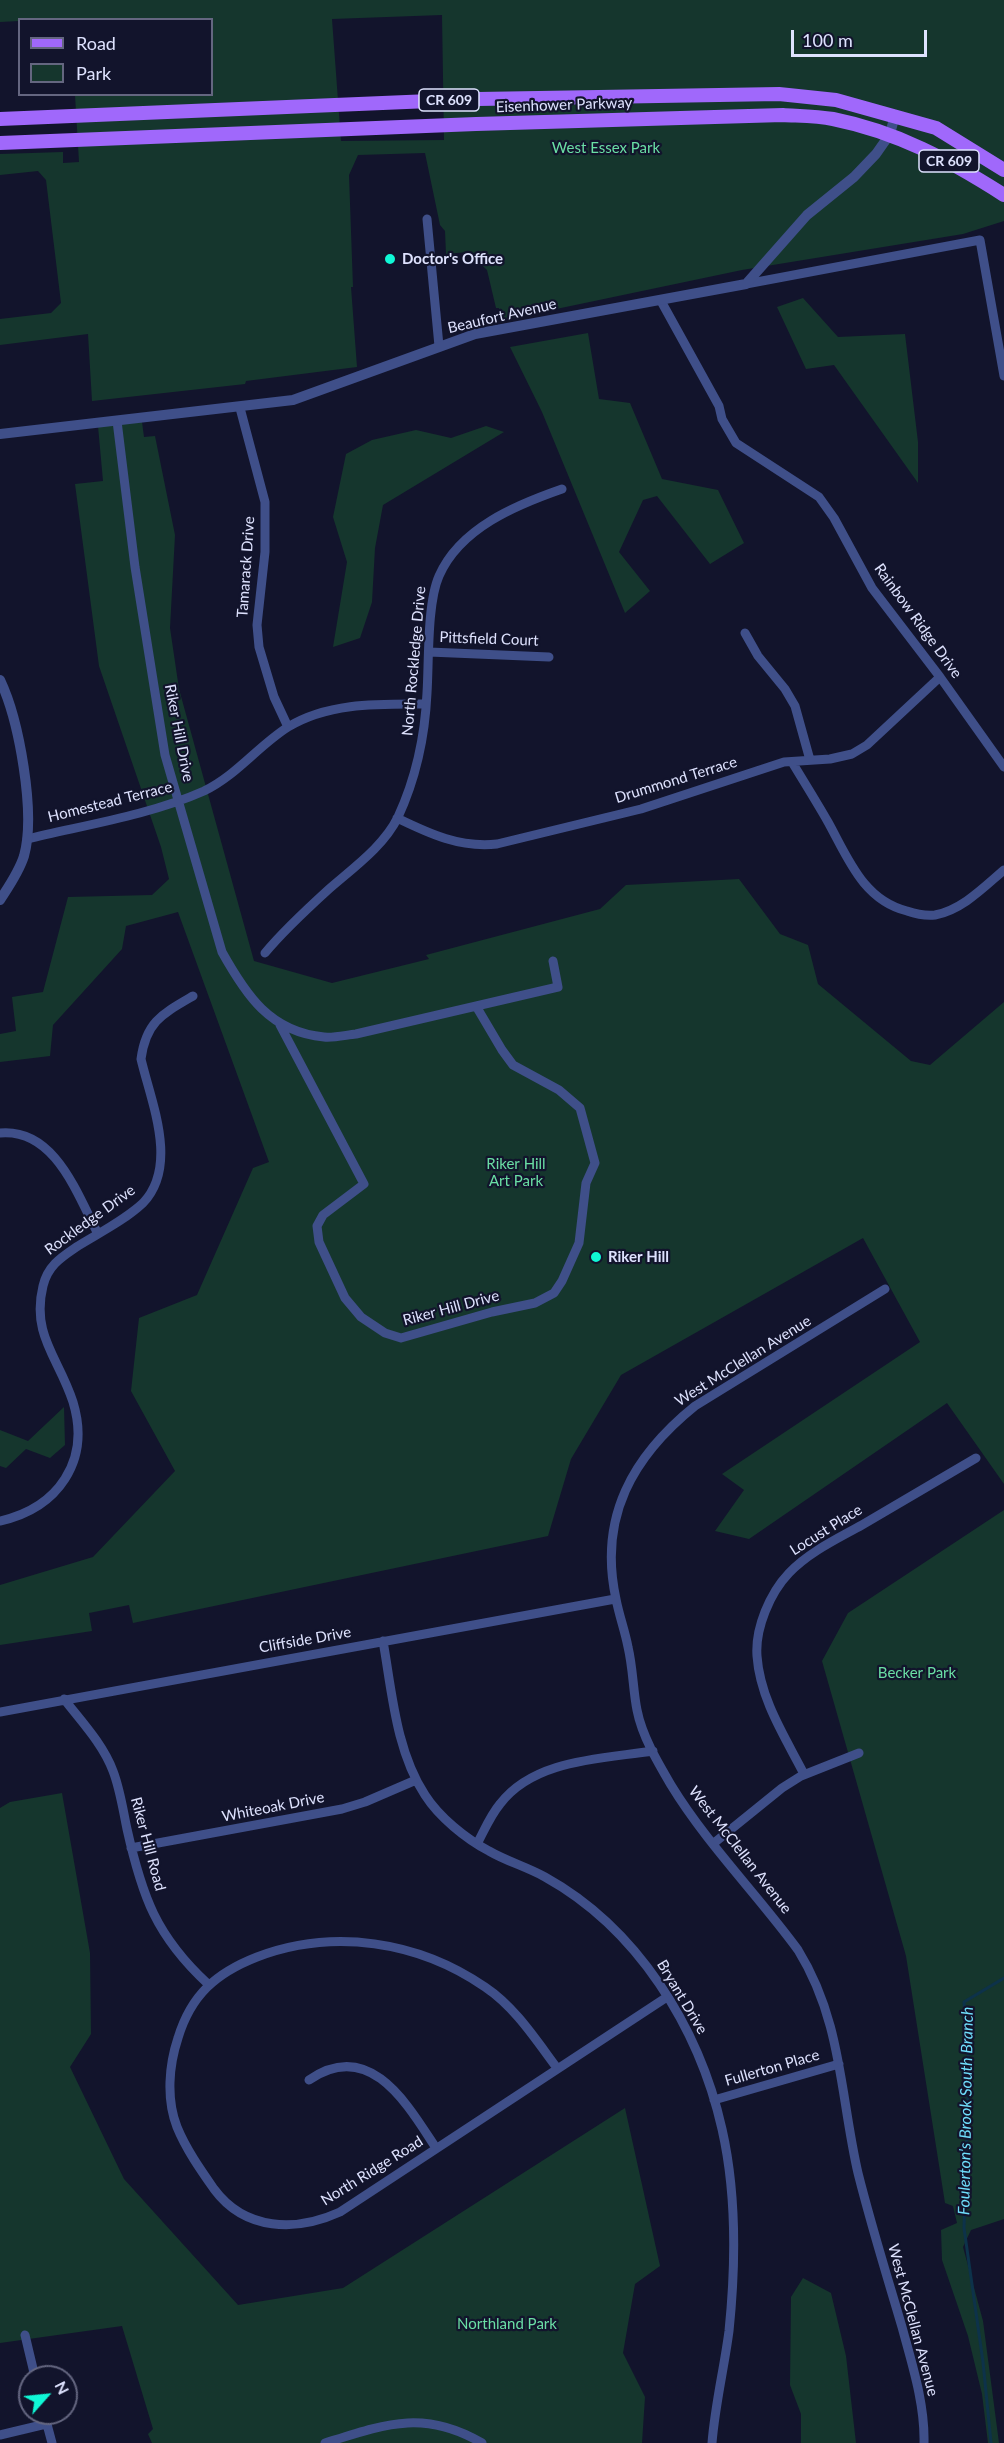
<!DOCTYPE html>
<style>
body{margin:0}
#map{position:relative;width:1004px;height:2443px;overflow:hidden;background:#12142c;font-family:Lato,sans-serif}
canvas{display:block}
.legend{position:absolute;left:18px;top:18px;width:195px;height:78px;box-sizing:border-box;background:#12142c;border:2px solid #646680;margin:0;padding:8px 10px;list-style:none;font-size:18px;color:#dee2fe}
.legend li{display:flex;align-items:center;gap:12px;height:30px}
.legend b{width:30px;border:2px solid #646680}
.north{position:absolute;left:18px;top:2365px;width:60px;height:60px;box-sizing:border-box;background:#12142c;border:2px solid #646680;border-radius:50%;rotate:63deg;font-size:16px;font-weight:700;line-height:24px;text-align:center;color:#dee2fe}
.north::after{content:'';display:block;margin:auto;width:21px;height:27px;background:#10f8d6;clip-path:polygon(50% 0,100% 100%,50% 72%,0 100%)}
.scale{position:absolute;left:791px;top:30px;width:136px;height:27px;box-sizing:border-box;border:3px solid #dee2fe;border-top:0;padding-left:8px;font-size:18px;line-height:21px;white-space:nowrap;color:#dee2fe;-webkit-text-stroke:4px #12142c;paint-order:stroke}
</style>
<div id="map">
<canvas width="1004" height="2443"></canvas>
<ul class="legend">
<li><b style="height:8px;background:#a068fb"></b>Road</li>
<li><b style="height:16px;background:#15362d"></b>Park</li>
</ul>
<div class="north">N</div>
<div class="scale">100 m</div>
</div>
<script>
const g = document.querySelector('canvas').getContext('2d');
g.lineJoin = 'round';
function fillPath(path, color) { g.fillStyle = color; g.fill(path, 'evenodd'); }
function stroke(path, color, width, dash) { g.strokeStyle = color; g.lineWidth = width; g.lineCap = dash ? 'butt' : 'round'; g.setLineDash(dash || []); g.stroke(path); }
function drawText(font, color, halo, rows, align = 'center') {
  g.font = font + ' Lato,sans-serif'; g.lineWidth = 4.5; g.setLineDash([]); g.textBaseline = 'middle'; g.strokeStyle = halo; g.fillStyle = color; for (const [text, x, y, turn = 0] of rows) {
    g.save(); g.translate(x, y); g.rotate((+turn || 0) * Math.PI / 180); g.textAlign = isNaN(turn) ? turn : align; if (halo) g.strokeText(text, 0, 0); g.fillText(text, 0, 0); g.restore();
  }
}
fillPath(new Path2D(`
 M0 0H1004V221L963 234 742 270 499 321V308H496L487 270 468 252 446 254 445 231 440 225 425 153 358 155 349 175 353 287H351L357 367 246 381 245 384 92 401 88 334 0 345V319L51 313 61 303 46 180 38 171 0 175V154L63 152V163L79 162 75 95 212 94V20H20L19 21 0 22ZM442 15 444 140 341 141 332 19Z
 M803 298 838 337 905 334 918 442V483L834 365 806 369 777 307Z
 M588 333 599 399 630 403 662 479 718 490 744 543 710 564 657 496 643 500 619 552 650 591 625 613 542 412 510 347Z
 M142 422 144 437 155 436 175 535 170 628 179 689 254 961 332 983 429 959 426 955 600 909 626 885 739 879 780 934 808 945 818 984 911 1061 930 1065 1004 1002V1484L947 1403 749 1539 715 1531 744 1490 722 1474 920 1342 863 1238 621 1375 571 1459 548 1536 133 1623 129 1605 89 1613 92 1631 0 1645V1585L93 1557 175 1471 131 1391 139 1318 197 1295 253 1168 269 1162 178 912 126 926 122 949 53 1025 50 1056 0 1062V1034L16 1031 12 997 43 992 68 897 152 895 169 879 161 847 99 666 75 484 103 481 98 426Z
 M486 426 504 432 383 505 375 548 372 602 360 638 333 647 347 562 333 517 346 454 372 440 416 430 451 438Z
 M64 1407 65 1445 50 1458 26 1449 6 1468 0 1466V1430L28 1441Z
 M1004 1510V2219L971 2230 963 2247 983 2321 999 2443H988L982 2394 968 2336 942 2260 941 2230 957 2223 953 2206 945 2203 906 1956 822 1661 848 1613Z
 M62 1793 90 1953 91 2034 70 2067 124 2179 238 2305 343 2288 625 2108 660 2266 635 2284 623 2353 645 2397 642 2443H152L148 2434 153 2429 122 2326 0 2343V1808L10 1802Z
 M803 2278 831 2293 846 2356 856 2443H801V2414L790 2385 791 2297Z`), '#15362d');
stroke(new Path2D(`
 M991 2443 983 2362 964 2228 969 2065 964 2002 1004 1978`), '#0d324a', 3);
stroke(new Path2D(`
 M427 219 439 346
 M746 284 980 240 1004 376
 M661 301 719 406 722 419 736 443 819 497 834 518 872 588 940 677 1004 767
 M240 408 265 502V552L257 625 259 647 274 697 288 727
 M117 421 135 567 165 755 222 952C246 995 270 1032 324 1037 334 1038 346 1035 356 1034L558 987 553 961
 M745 633 758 656 785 689 795 706 810 760
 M429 652 549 657
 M792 762C804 782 816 801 828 822 848 858 863 900 907 911 916 914 926 916 935 915 962 910 984 887 1004 870
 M397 818C430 834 460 848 497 844L641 809 784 762 830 759 852 754 867 745 940 677
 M27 839C85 825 150 815 204 791 237 775 258 746 288 727 329 702 380 704 426 704
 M265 953C284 930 307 909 329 889 353 868 384 846 398 817 416 778 425 736 427 693 429 662 427 603 439 576 460 528 516 505 562 489
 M280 1025 364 1184 323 1215 317 1226 319 1242 345 1298 361 1317 385 1333 401 1338 492 1312 535 1303 554 1293 562 1281 579 1243 586 1183 595 1163 580 1108 559 1090 513 1065 502 1050 476 1006
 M0 1133C55 1128 77 1194 98 1234
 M885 1289 695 1406C633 1456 598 1517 616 1599 619 1615 625 1631 628 1647 633 1668 633 1690 637 1710 642 1736 658 1763 671 1785 707 1844 757 1894 798 1950 842 2021 840 2095 858 2173 871 2225 887 2276 902 2327 912 2364 925 2404 924 2443
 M0 1521C58 1508 91 1461 73 1402 59 1358 31 1335 43 1286 48 1265 62 1257 78 1246 99 1233 125 1220 143 1203 179 1165 151 1102 141 1059 146 1022 162 1014 193 996
 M383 1641C392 1692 396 1751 425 1795 439 1817 466 1839 489 1851 506 1861 527 1867 545 1877 637 1928 699 2027 722 2129 737 2195 736 2263 729 2331 724 2369 715 2405 712 2443
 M64 1699C81 1721 103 1744 113 1771 120 1789 123 1810 127 1829 142 1896 156 1936 208 1984
 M0 1712 615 1599
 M804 1774C785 1737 760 1699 757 1656 755 1628 770 1593 789 1573 809 1552 837 1539 862 1525 900 1503 938 1480 976 1458
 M714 1843 782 1788 801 1776 859 1753
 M477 1844C484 1831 490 1816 500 1804 534 1759 602 1759 653 1751
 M131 1848 342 1809 365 1802 416 1780
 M557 2068C536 2040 515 2007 485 1987 418 1941 333 1928 257 1957 216 1973 191 1995 178 2038 169 2065 166 2099 177 2127 186 2149 200 2169 214 2189 245 2231 296 2232 340 2212L667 1997
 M309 2080C370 2038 407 2104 436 2148
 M714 2100 839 2064
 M25 2335 35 2377
 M44 2413 52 2443
 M0 2435 46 2424
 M325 2443C385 2424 424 2409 482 2443`), '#3f4f89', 9);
stroke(new Path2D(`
 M0 434 293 400 475 334 746 284 807 215 854 177 876 154 890 134 895 115
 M0 680C19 720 36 813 24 856 19 872 9 886 0 900`), '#3f4f89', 10);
stroke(new Path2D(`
 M0 119 478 99 779 94 836 100 936 128 1004 170
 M0 143 476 124 783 115C800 116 817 116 833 119 898 132 949 160 1004 195`), '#a068fb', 14);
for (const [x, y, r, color] of [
 [390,259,6,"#10f8d6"],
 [596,1257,6,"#10f8d6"]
]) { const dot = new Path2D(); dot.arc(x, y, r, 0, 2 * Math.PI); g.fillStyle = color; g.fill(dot); stroke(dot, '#12142c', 2); }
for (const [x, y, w] of [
 [449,100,60],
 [949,161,60]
]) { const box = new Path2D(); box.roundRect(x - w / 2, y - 11, w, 22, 4.5); g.fillStyle = '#12142c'; g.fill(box); stroke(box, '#dee2fe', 1.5); }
drawText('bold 14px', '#dee2fe', null, [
 ["CR 609",449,100],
 ["CR 609",949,161]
]);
drawText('15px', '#dee2fe', '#12142c', [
 ["Eisenhower Parkway",564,105,-2],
 ["Beaufort Avenue",502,316,-13],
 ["Tamarack Drive",246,567,-86],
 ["Rainbow Ridge Drive",918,621,54],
 ["Pittsfield Court",489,639,2],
 ["North Rockledge Drive",414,661,-85],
 ["Riker Hill Drive",179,733,79],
 ["Drummond Terrace",676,780,-17],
 ["Homestead Terrace",110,802,-14],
 ["Rockledge Drive",90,1220,-36],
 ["Riker Hill Drive",451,1308,-15],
 ["West McClellan Avenue",743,1361,-32],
 ["Locust Place",826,1530,-32],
 ["Cliffside Drive",305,1640,-10],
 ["Whiteoak Drive",273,1807,-11],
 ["Riker Hill Road",148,1844,75],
 ["West McClellan Avenue",740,1850,52],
 ["Bryant Drive",682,1997,59],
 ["Fullerton Place",772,2068,-16],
 ["North Ridge Road",372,2171,-32],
 ["West McClellan Avenue",913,2320,75]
]);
drawText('15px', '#6adea4', '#12142c', [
 ["West Essex Park",606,148],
 ["Riker Hill",516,1164],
 ["Art Park",516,1181],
 ["Becker Park",917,1673],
 ["Northland Park",507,2324]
]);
drawText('bold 15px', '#dee2fe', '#12142c', [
 ["Doctor's Office",402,259],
 ["Riker Hill",608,1257]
], 'left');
drawText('italic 16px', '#6fddfb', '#12142c', [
 ["Foulerton's Brook South Branch",966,2111,-89]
]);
</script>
